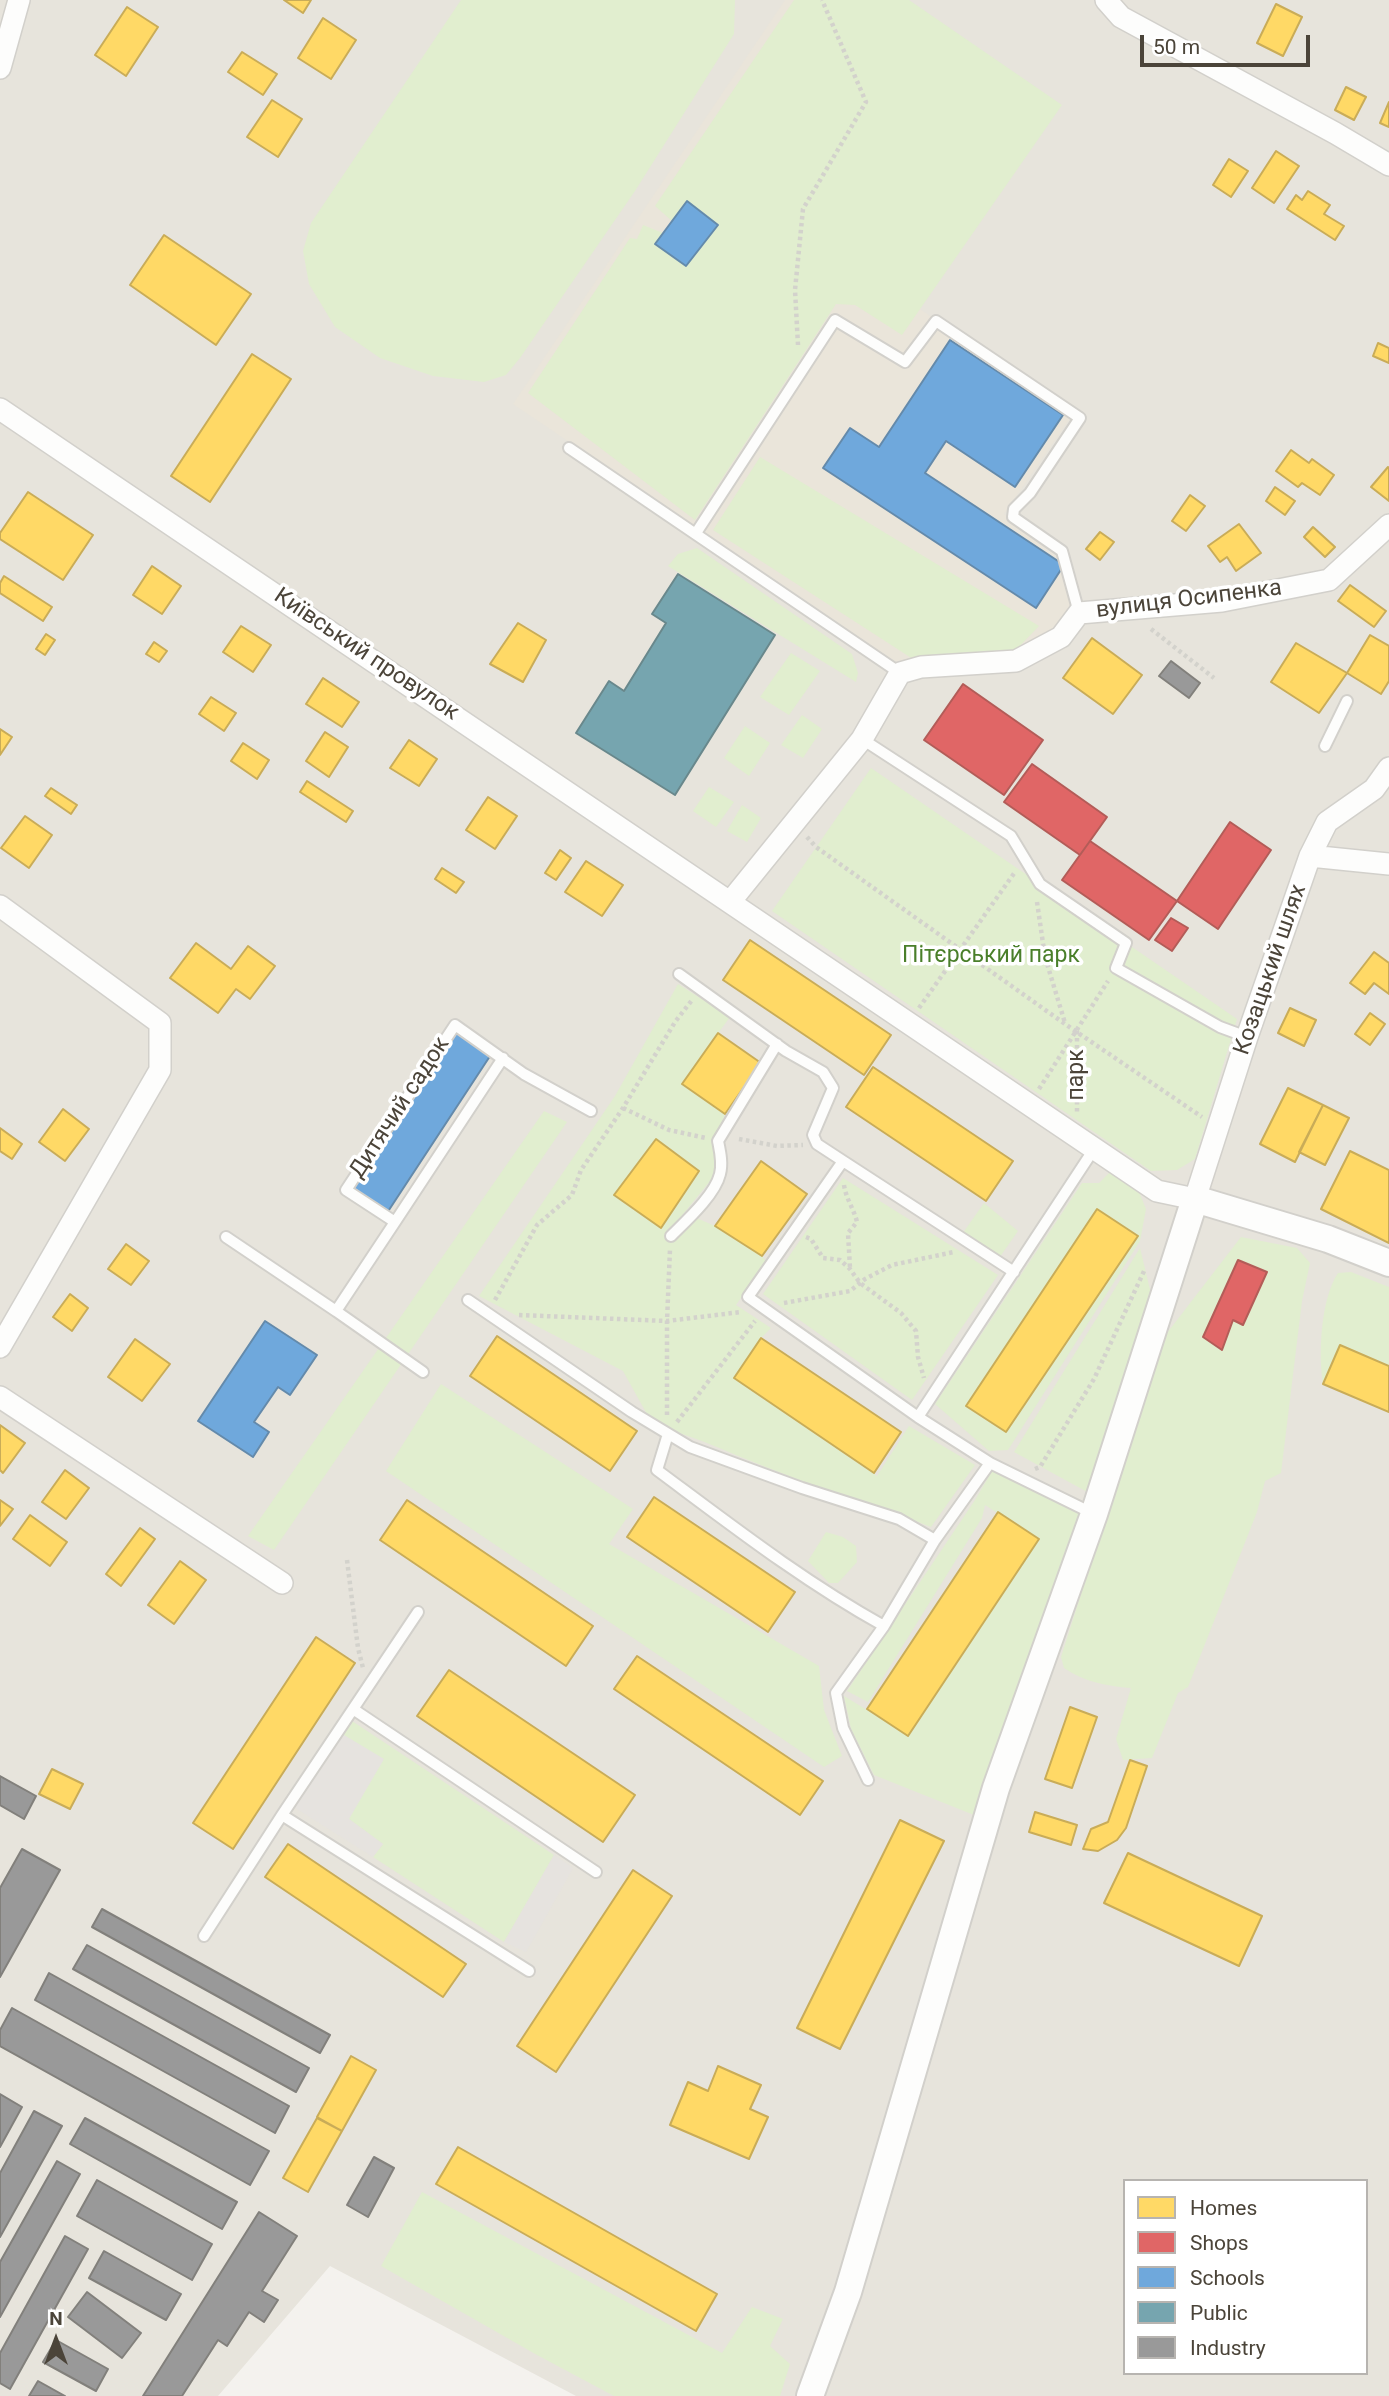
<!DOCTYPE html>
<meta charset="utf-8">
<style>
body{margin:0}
#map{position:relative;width:1389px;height:2396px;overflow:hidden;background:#f4f2ee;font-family:Roboto,sans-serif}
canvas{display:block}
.legend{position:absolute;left:1123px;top:2179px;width:245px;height:196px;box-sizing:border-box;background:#fff;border:2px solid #b7b4b0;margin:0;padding:9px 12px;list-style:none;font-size:21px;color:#4b4439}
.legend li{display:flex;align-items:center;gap:14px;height:35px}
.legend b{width:35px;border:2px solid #b7b4b0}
.north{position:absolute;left:21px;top:2305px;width:70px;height:70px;-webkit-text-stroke:5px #fff;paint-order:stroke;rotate:0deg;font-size:19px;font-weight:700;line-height:28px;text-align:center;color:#4b4439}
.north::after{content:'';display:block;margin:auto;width:24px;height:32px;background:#4b4439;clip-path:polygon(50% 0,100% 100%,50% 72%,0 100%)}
.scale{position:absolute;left:1140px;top:35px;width:170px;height:32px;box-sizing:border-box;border:4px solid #4b4439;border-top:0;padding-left:9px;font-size:21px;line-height:24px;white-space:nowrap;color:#4b4439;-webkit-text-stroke:5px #fff;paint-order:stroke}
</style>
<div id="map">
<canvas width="1389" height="2396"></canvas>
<ul class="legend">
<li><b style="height:19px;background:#ffd966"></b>Homes</li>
<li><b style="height:19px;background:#e06666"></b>Shops</li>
<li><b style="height:19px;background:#6fa8dc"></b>Schools</li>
<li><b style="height:19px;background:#76a5af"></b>Public</li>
<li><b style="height:19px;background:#999"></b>Industry</li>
</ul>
<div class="north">N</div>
<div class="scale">50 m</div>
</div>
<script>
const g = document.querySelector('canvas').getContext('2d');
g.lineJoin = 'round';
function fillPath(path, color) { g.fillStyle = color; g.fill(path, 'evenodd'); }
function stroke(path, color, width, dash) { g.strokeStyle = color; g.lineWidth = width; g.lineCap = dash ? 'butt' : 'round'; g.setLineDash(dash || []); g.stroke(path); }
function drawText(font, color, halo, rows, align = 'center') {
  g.font = font + ' Roboto,sans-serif'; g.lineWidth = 7; g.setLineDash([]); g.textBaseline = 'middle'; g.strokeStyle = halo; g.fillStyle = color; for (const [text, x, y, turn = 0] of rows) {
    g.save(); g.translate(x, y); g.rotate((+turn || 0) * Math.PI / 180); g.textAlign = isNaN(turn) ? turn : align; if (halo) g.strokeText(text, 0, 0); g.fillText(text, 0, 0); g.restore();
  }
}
fillPath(new Path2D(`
 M0 0H1389V2396H576L330 2266 218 2396H0ZM1125 2181H1366V2373H1125Z`), '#e7e4dc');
fillPath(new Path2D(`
 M785 0H869L895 291 1071 417 1004 514 1057 554 1071 609 1057 630 1024 651 897 663 513 404Z`), '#eae5da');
fillPath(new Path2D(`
 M461 0H735L734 34 635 191 520 358 506 375 484 382 433 376 380 358 335 327 309 284 303 251 311 223Z
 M794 0H909L1062 105 902 335 855 305 836 304 695 520 528 393 630 238 637 239 643 225 663 233 672 221 655 206Z
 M760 457 1039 626 1012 654 916 661 713 530Z
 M697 548 852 654 858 673 856 682 668 566 678 554Z
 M791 653 820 671 789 715 760 697Z
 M802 715 822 729 803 758 781 745Z
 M745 726 770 743 749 776 724 758Z
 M871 768 1237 1019 1195 1159 1177 1170 1151 1171 772 911Z
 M709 787 734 802 716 827 693 811Z
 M742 805 761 818 747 842 727 831Z
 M678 984 730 1017 682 1083 725 1114 714 1144 715 1175 671 1229 692 1216 715 1226 762 1256 766 1261 736 1305 771 1328 761 1338 734 1378 877 1476 909 1426 975 1465 931 1527C883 1508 833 1493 784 1474 740 1458 699 1437 653 1425L623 1371 479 1296 615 1096Z
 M544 1111 567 1122 274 1550 248 1536Z
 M1111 1171 1137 1187 1146 1209 1140 1241 1008 1450 989 1451 935 1404 1082 1183H1099Z
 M843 1178 998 1275 912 1400 763 1294Z
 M984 1203 1018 1231 997 1261 960 1237Z
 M1241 1237 1297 1248 1310 1263 1302 1301 1281 1473 1265 1481 1257 1512 1188 1687 1178 1693 1152 1758 1123 1760 1116 1739 1131 1688C1107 1686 1084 1682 1064 1668L1061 1657 1157 1355H1159L1167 1333Z
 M1140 1248 1153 1302 1091 1494 1014 1452Z
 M1351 1272 1389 1287V1366L1341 1345 1323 1384C1318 1354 1321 1298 1338 1273Z
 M441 1384 633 1509 609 1544 819 1666 824 1710 842 1756 824 1767 386 1471Z
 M992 1471 1085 1515 979 1817 874 1775 851 1729 844 1696 908 1735 1038 1539 985 1505 982 1518 868 1702 847 1691 975 1500Z
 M826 1532 843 1537 856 1546 857 1562 838 1583H829L808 1561Z
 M349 1719 554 1855 504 1942 373 1857 383 1844 349 1819 339 1732Z
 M422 2192 722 2353 752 2307 783 2319 770 2346 790 2364 780 2396H614L537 2355 381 2266Z`), '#e1eecf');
fillPath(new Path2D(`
 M339 1732 384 1759 349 1819 383 1844 373 1857 289 1804Z
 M554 1855 573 1868 526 1952 504 1942Z`), '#e6e3df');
const homes = new Path2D(`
 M284 0H311L303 13Z
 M1276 4 1302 17 1283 56 1257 43Z
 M127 7 158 27 126 76 95 55Z
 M323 18 356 40 331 79 298 58Z
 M242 52 277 74 263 95 228 72Z
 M1346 87 1366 97 1354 120 1335 110Z
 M272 100 302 119 278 157 247 137Z
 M1389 102V127L1380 123Z
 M1276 151 1299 166 1274 203 1252 188Z
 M1229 159 1248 171 1231 197 1213 185Z
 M1308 191 1330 205 1324 214 1344 226 1335 240 1287 209 1296 195 1302 200Z
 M164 235 251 294 216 345 130 285Z
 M1378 343 1389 348V363L1373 356Z
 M252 354 291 379 210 502 171 476Z
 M1291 450 1309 463 1312 459 1334 475 1320 495 1302 483 1298 487 1276 471Z
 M1388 467 1389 468V501L1371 487Z
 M1275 487 1295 501 1285 515 1266 501Z
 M28 492 93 535 63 580 0 539V533Z
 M1190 495 1205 506 1186 531 1172 521Z
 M1239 524 1261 553 1236 571 1227 557 1220 562 1208 546Z
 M1313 527 1335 547 1325 557 1304 537Z
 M1100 532 1114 542 1100 560 1086 549Z
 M152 566 181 586 162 614 133 595Z
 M4 576 52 607 43 621 0 593V583Z
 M1350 585 1386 611 1374 627 1338 601Z
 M518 623 546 640 523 682 490 664Z
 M241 626 271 645 253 672 223 652Z
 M46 634 55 640 45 655 36 649Z
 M1370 635 1389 646V681L1381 694 1347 673Z
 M1092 638 1142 675 1113 714 1063 678Z
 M154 642 167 651 159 662 146 654Z
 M1296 643 1347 673 1319 713 1271 682Z
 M323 678 359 702 342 727 306 704Z
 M211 697 236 713 224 731 199 714Z
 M0 729 12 737 0 755Z
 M325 732 348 747 329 777 306 761Z
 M409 740 437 759 419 786 390 768Z
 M243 743 269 760 257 779 231 761Z
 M307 781 353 811 346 822 300 792Z
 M51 788 77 805 71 814 45 796Z
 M488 797 517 816 495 849 466 830Z
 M25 816 52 835 29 868 1 848Z
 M560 850 571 858 556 880 545 873Z
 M586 861 623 885 602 916 565 892Z
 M442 868 464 882 456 893 435 879Z
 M750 940 891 1035 864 1075 723 980Z
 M196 943 231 969 248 946 275 966 250 999 236 989 218 1013 170 978Z
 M1374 952 1389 963V994L1374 983 1365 994 1350 983Z
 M1290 1008 1316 1020 1304 1046 1278 1033Z
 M1370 1013 1385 1024 1370 1045 1355 1034Z
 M718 1033 761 1063 725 1114 682 1084Z
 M873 1067 1013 1161 986 1201 846 1107Z
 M1288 1088 1323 1105 1295 1162 1260 1144Z
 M1323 1105 1349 1118 1325 1165 1299 1152Z
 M63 1109 89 1129 65 1161 39 1142Z
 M0 1128 22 1144 12 1159 0 1151Z
 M656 1139 699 1171 661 1228 614 1195Z
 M1350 1151 1389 1170V1243L1321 1209Z
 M761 1161 807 1194 762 1256 715 1226Z
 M1097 1209 1138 1236 1006 1432 966 1406Z
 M126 1244 149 1261 131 1285 108 1269Z
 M70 1294 88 1308 72 1331 53 1317Z
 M497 1336 637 1431 610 1471 470 1376Z
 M761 1338 901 1432 874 1473 734 1378Z
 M135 1339 170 1364 142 1401 108 1377Z
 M1340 1345 1389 1366V1412L1323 1384Z
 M0 1425 25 1443 3 1473 0 1470Z
 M65 1470 89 1488 66 1519 42 1502Z
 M654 1497 795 1592 768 1632 627 1537Z
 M0 1500 13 1509 0 1526Z
 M407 1500 593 1626 566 1666 380 1540Z
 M998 1512 1039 1539 908 1736 867 1709Z
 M30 1515 67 1542 50 1566 13 1539Z
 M140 1528 155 1539 121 1586 106 1574Z
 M180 1561 206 1580 174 1624 148 1605Z
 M316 1637 355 1663 233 1849 193 1823Z
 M637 1656 823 1781 800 1815 614 1689Z
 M449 1670 635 1795 603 1842 417 1716Z
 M1070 1707 1097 1717 1072 1788 1045 1779Z
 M1130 1760 1147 1766 1126 1828 1117 1840 1098 1851 1083 1849 1091 1829 1108 1822Z
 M52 1769 83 1784 70 1809 39 1794Z
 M1035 1812 1077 1825 1071 1845 1029 1832Z
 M900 1820 944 1841 840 2049 797 2028Z
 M288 1844 466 1964 443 1997 265 1877Z
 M1128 1853 1262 1916 1239 1966 1104 1903Z
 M633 1870 672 1896 556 2072 517 2046Z
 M351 2056 376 2070 342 2131 317 2117Z
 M718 2066 761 2085 750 2109 768 2117 749 2159 670 2125 688 2082 708 2091Z
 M317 2118 342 2131 308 2192 283 2178Z
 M458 2147 717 2294 696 2331 436 2184Z`);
fillPath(homes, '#ffd966');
stroke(homes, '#c9ac58', 2);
const shops = new Path2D(`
 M963 684 1043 740 1004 795 924 740Z
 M1032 764 1107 817 1080 855 1004 802Z
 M1230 822 1271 850 1218 929 1177 901Z
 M1090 841 1177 901 1149 940 1062 880Z
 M1171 918 1188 928 1172 951 1155 940Z
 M1238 1260 1267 1272 1243 1325 1233 1320 1222 1350 1203 1337Z`);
fillPath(shops, '#e06666');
stroke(shops, '#b35c58', 2);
const schools = new Path2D(`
 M687 201 718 225 686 266 655 244Z
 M950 340 1063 415 1015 487 946 441 925 473 1064 565 1036 608 823 468 850 428 879 447Z
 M455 1025 494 1050 385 1216 346 1190Z
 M265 1321 317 1355 290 1395 278 1387 254 1422 269 1432 253 1457 198 1421Z`);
fillPath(schools, '#6fa8dc');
stroke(schools, '#648aab', 2);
const public = new Path2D(`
 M678 574 775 635 675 795 576 733 609 681 624 691 666 623 652 614Z`);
fillPath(public, '#76a5af');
stroke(public, '#69888c', 2);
const industry = new Path2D(`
 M1171 661 1200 683 1189 698 1159 676Z
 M0 1776 36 1796 24 1819 0 1805Z
 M22 1849 60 1870 0 1977V1888Z
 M102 1909 330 2035 320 2053 92 1927Z
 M87 1945 309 2068 296 2092 73 1969Z
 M49 1973 289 2106 275 2133 35 2000Z
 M12 2008 269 2151 250 2185 0 2046V2030Z
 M0 2094 22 2107 0 2147Z
 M34 2111 62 2126 0 2237V2173Z
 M85 2118 237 2202 222 2229 70 2144Z
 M374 2157 394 2168 368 2217 347 2205Z
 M57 2161 80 2174 0 2317V2262Z
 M97 2180 212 2244 192 2280 77 2216Z
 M259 2212 297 2236 262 2291 278 2300 264 2322 249 2312 227 2346 218 2340 182 2396H143Z
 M65 2236 88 2249 10 2389 0 2383V2353Z
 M104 2251 181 2294 166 2320 89 2278Z
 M87 2292 141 2333 122 2358 68 2317Z
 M56 2340 108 2369 96 2391 43 2362Z
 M38 2381 65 2396H29Z`);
fillPath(industry, '#999');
stroke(industry, '#82807c', 2);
const service = new Path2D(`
 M569 448 900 673
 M696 533 835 320 905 362 936 321 1080 418 1030 493 1014 509 1013 517 1062 551 1079 613
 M862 739 1011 836 1040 884 1126 943 1116 968 1220 1027 1247 1037
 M1325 746 1347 701
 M679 974 786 1051 823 1072 833 1088 813 1135 817 1144 843 1161
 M395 1222 503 1058
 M671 1236C686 1221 715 1195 720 1174 723 1163 720 1151 718 1141L777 1044
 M226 1237 336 1311
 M1014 1272 843 1161 748 1297 918 1417 1094 1149
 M468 1300 632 1412 690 1447 802 1488 899 1519 935 1540 990 1463 1094 1514
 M423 1372 336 1311 395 1222 346 1190 455 1025 524 1074 591 1111
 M918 1417 990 1463
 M668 1434 657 1470C731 1525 803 1581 884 1626L935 1540
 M353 1709 596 1872
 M868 1780 843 1728 836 1693 884 1626
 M282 1815 529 1971
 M204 1936 282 1815 418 1612`);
const minor = new Path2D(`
 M1106 0 1121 17 1335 133 1389 165
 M0 68 19 0
 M0 409 1157 1191 1195 1199 1247 1037 1310 856 1327 822 1374 789 1389 768
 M1310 856 1389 864
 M730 902 862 739 900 673 921 667 1016 661 1061 637 1079 613 1222 601 1329 580 1389 525
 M0 906 160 1023V1070L0 1347
 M0 1397 282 1583`);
const tertiary = new Path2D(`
 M810 2396 848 2292 996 1788 1094 1514 1195 1199 1328 1239 1389 1263`);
stroke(service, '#d2d0cb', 14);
stroke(minor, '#d2d0cb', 24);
stroke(tertiary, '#d2d0cb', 30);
stroke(new Path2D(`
 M798 345 795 290 803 209 866 102 822 0
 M1151 629 1214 678
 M807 837 816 847 1065 1024 1202 1117
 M1037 902 1045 957 1065 1023
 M919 1008 1015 872
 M1077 1031V1113
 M1039 1089 1108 981
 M623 1108 669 1130 706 1138
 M739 1139 777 1146 803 1145
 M844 1185C846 1199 854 1209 857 1222L848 1233 850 1268
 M806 1237 811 1239 823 1258 840 1260 850 1269 860 1283 901 1313 916 1331 918 1357 924 1378
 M495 1300 537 1225 572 1195 581 1170 623 1108 675 1022 692 1000
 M784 1303 850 1291 865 1279 892 1265 954 1252
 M519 1315 667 1321 741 1312
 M667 1415V1321L670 1249
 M677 1422 755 1321
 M1035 1469 1040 1467 1094 1379 1145 1269
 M347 1560 358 1648 363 1668`), '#d3d2cc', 4.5, [3.5, 3.5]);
stroke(service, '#fdfdfc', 10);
stroke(minor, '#fdfdfc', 21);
stroke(tertiary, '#fdfdfc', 26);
drawText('23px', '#4b4439', '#fff', [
 ["вулиця Осипенка",1189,600,-7],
 ["Київський провулок",366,655,34],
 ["Козацький шлях",1271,970,-71],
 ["парк",1077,1075,-90],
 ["Дитячий садок",400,1108,-57]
]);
drawText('23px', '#4a7f2a', '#fff', [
 ["Пітєрський парк",991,956]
]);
</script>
